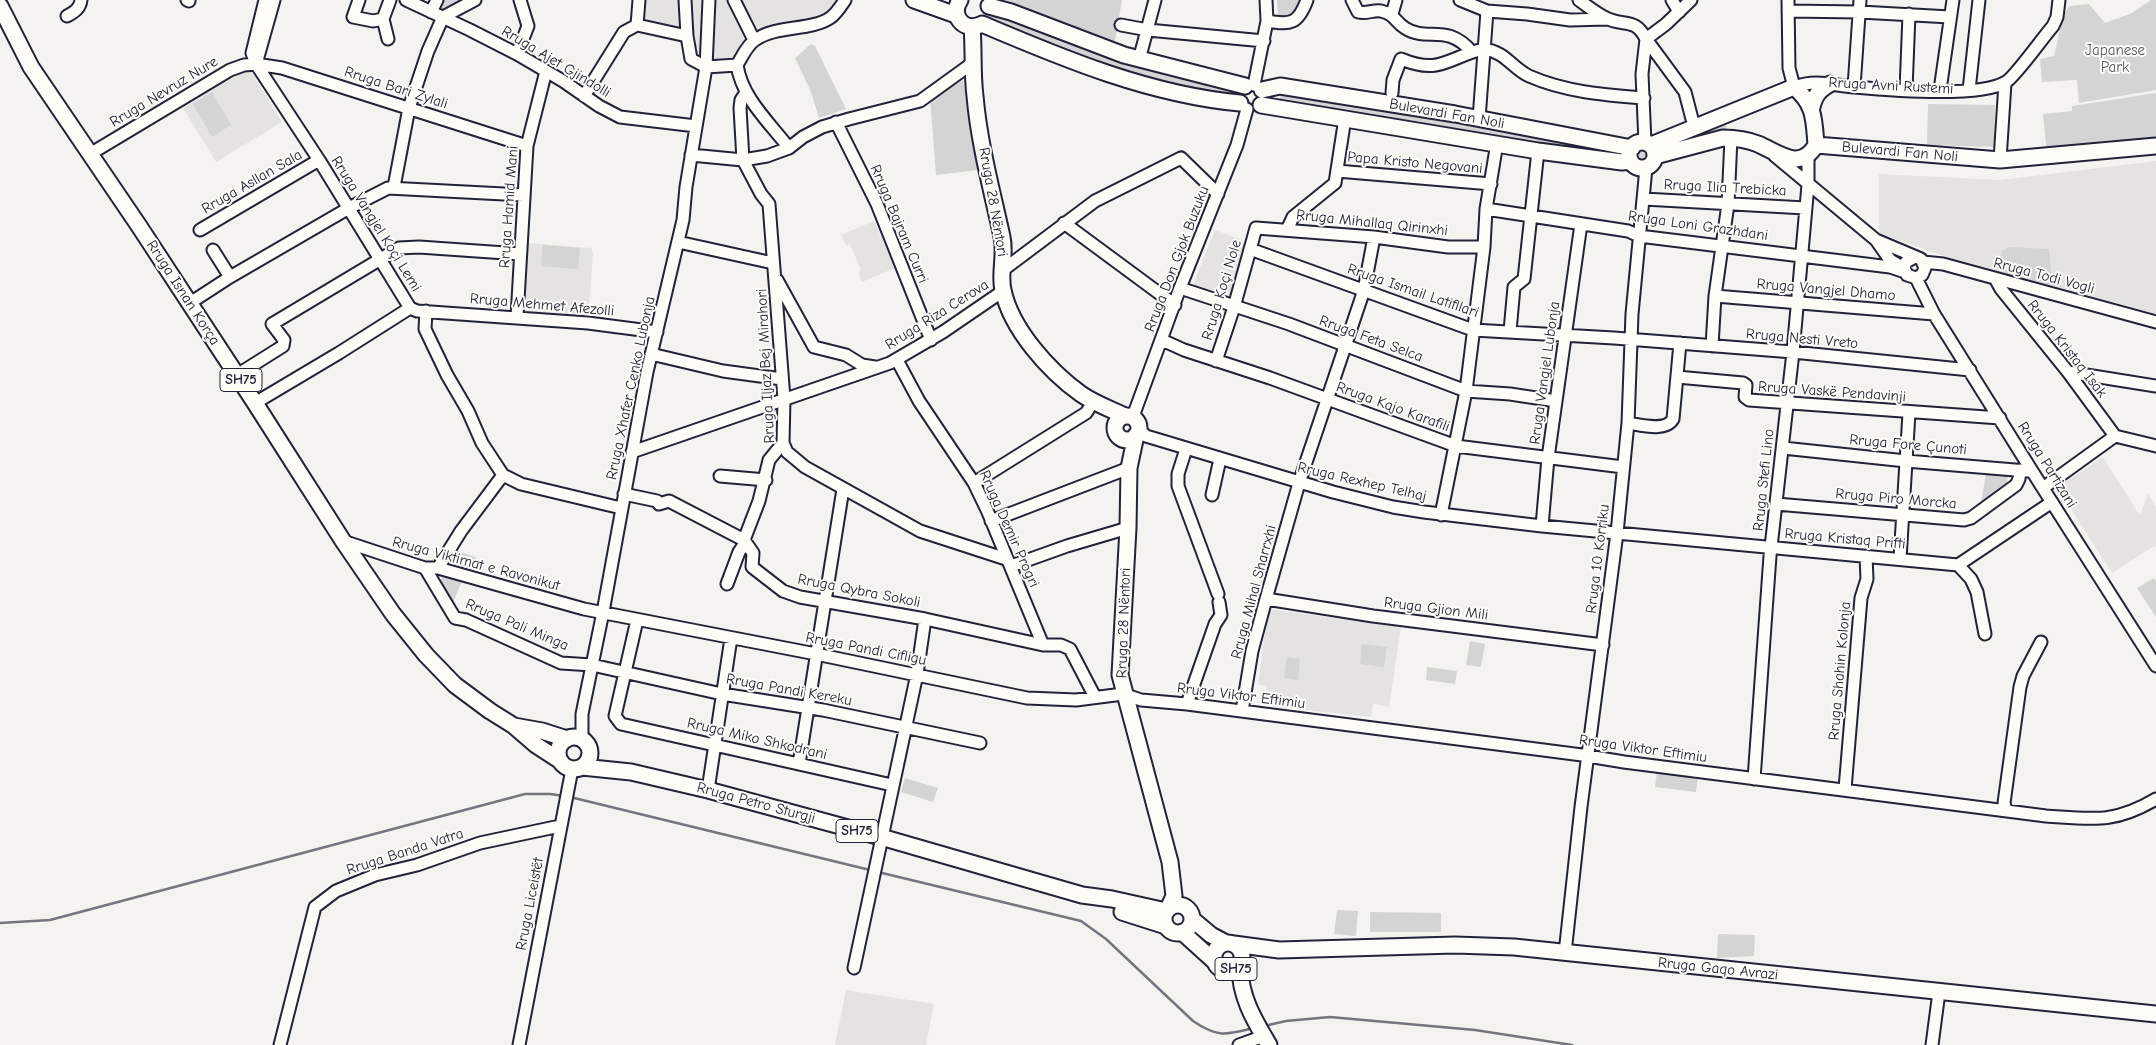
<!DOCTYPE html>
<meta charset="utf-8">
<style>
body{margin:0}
canvas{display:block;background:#f4f3ef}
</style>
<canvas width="2156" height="1045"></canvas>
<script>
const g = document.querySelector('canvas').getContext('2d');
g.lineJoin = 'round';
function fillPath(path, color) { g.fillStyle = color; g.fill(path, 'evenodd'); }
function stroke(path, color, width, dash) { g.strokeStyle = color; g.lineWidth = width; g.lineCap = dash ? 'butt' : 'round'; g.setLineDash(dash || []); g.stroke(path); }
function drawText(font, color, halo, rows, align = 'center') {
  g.font = font + ' "Comic Neue",sans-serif'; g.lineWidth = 4; g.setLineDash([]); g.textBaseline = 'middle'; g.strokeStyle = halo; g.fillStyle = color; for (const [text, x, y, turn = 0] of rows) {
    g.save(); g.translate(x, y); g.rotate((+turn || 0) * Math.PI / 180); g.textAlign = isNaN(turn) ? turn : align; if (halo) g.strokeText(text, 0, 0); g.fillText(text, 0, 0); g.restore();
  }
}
fillPath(new Path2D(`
 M632 0H841L828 19 814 23 757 31 735 63 690 61 686 37 632 25Z
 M249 68 282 122 216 162 183 108Z
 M2156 161V319L1991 273 1879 233V174L2000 180Z
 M874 221 895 268 862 282 858 272 861 270 850 244 846 245 841 235Z
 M1215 230 1243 240V244L1248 245 1231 302 1191 290Z
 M528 243 591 248 593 253 588 320 522 314Z
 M2103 457 2140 516 2148 493 2156 507V545L2112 573 2057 487Z
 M1268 609 1401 627 1389 707 1373 704 1371 717 1270 706 1272 693 1266 692 1267 686 1258 685Z
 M846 990 934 1004 926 1045H835Z`), '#e4e3e2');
fillPath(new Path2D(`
 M443 0H460L444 12 438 9Z
 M998 0H1122L1114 46 1003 4Z
 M1277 0H1300L1295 16 1278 21Z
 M2151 0H2156V90L2079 103 2077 80 2042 82 2040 59 2054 56 2063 16 2069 6 2089 4 2105 23 2132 13Z
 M991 8 1241 86 1238 101 1141 82 985 24Z
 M811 44 815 46 846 109 819 118 811 92 795 58Z
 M963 80 978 170 936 175 930 98Z
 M1281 89 1639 145 1644 146 1724 117 1729 136 1652 158 1651 163 1643 166 1279 104Z
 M212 92 231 125 212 137 193 104Z
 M2156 93V146L2047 155 2043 114 2072 111V106Z
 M1928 104 1995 105 1994 147 1927 145Z
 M543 245 580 248 578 269 541 266Z
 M2009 247 2049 249 2053 288 2001 275 1998 271 2002 251Z
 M1986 474H2008L2007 482 1981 502Z
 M456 550 477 558 469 574 448 567Z
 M445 573 462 581 452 605 439 583Z
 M2154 578 2156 581V617L2137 588Z
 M1470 641 1485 644 1481 667 1466 665Z
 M1362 644 1387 647 1384 667 1360 664Z
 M1287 657 1300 659 1298 680 1284 678Z
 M1427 667 1457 671 1455 684 1426 680Z
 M1657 772 1698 777 1696 792 1655 787Z
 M905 778 938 788 933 802 901 792Z
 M1337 910 1358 911 1356 936 1334 934Z
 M1370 912 1441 913V932H1370Z
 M1718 934 1755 935 1754 956 1717 958Z`), '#d5d4d5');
stroke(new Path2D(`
 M570 797 870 870
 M878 872 1081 921 1106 939 1193 1021C1218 1038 1226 1035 1254 1028
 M0 923 50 920 525 794H550L564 796
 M1264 1026 1286 1021 1330 1017 1475 1030 1572 1045`), '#757582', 2.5);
const minor = new Path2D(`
 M187 0 189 1
 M265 0 252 53 256 64 319 160 410 308 417 311 588 323 657 332
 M359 0 353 17 373 21 383 19
 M406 0 470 30 517 54 563 81 599 106 620 117 696 126
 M639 0 637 25 687 36
 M685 0 687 36 691 59 706 67 737 65C742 57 747 45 755 40 776 25 810 31 830 18 836 14 841 6 845 0
 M734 0 754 40
 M1352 0 1358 12C1367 14 1372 10 1381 11 1395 14 1395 22 1405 28 1428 43 1446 22 1472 52
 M1460 0 1487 11 1527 14 1570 20 1607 19
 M1579 0C1587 6 1596 13 1606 18 1624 27 1635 17 1646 39L1685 92 1692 119
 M1672 0 1679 12
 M1788 0 1789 68 1794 87C1816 79 1831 85 1854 87 1887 90 1980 98 2006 82 2015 77 2044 36 2053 26L2057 17 2059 0
 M1788 11 1860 12 1950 17
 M431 12 437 0
 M1392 14 1396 0
 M67 16C74 12 80 9 81 0
 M1267 21C1291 25 1298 24 1307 0
 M1121 25 1148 30 1264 41
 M388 39 383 19 390 0
 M517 54 528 26 520 0
 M1139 60 1155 0
 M256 64 274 0
 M737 65C742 98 769 122 789 148
 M1254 85 1267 21 1266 0
 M1854 87 1860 0
 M1906 90 1909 14
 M1940 90 1953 0
 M1969 90 1979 0
 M1392 93 1393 80 1401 59C1440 75 1447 58 1483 49 1505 51 1513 69 1529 76 1565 92 1605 95 1644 98
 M745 94 741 100 740 108 743 160 761 194 769 204 784 399 783 443 787 452 805 467 920 531 1006 559
 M584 96 624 32 637 25
 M1479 119 1487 11
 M836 122 877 204 931 340
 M1645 143 1642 74 1646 39 1666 24 1691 0
 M90 154 230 70 244 65 256 64 282 68 527 146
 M691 155 743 160 767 156 789 148 803 137 822 127 849 119 920 101 974 62
 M1775 156 1876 240 1921 259 1925 268 1922 275 1916 278 1907 275 1904 268 1906 262 1915 257
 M2000 160 2005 83
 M1337 171 1491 184
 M394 187 409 108 428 51 443 17 475 0
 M1644 199 1805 208
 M1486 209 1628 231 1639 236 1890 267 1905 272
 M1064 223 1175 305
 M200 230 319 160
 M1287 230 1293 217 1335 183 1345 118
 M1876 240 1890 260 1902 267
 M678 242 773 263
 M1250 249 1473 330 1614 338 1793 352 1970 370
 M213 250 230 277
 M1923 262 1943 264 2156 322
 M1003 270 1095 201 1181 158 1218 194
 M1916 278 1934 314 2032 471 2156 666
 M777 280 814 347 846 355 862 365 875 367
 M1996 280 2001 289 2068 372 2115 436
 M1180 288 1289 324 1466 391 1510 394 1556 401
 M1715 296 1934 314
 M190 303 230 277 349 208 388 188 523 195
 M426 311 425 329 447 375 468 411 482 443 503 475
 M517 317 527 146 546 71
 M1510 331 1514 287 1524 279 1538 151
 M1162 340 1184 350 1270 378 1456 446 1623 467
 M1712 346 1715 296 1728 204 1731 138
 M651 354 723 371 782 379
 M897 360 919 401 974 483 987 510 1043 645H1061L1070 649 1095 697
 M1216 361 1234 307 1256 228 1374 237 1448 247H1484
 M2068 372 2156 386
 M237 375 283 346 284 340 272 324 399 248 419 247 520 254
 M1677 377 1743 383 1746 385 1745 397 1749 400 2000 418
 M255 403 339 353 410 308
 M1134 419 1135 411 1180 288 1237 145 1247 109
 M1628 423C1641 425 1666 432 1673 419L1680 343
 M1138 429 1146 436 1333 492 1393 507 1424 512 1542 526 1958 565 2052 502
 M783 443 769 460 759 501 744 540 753 553 752 567 783 591 800 597 925 619 1043 645
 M1783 448 1906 461 2027 471
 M1186 449 1178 474V486L1218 594
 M632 452 890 363 943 332 1003 291
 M503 475 521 484 621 508
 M720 476 766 480
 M974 483 1086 413 1094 401
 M2043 488 2115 436 2156 446
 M624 494 657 501 659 504 669 501 744 540
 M1212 495 1220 459
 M1776 504 1964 520 1971 518 2016 485 2019 479 2020 470
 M1441 515 1466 391 1484 247 1486 209 1497 143
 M991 521 1129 468
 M1542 526 1548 458 1581 224
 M343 541 425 568H438L584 609 816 654 1027 698 1076 700 1123 694 1141 700 1187 704 1582 755 1624 762 2046 816C2093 819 2114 824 2156 799
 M1900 559 1909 413
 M1958 565 1971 579 1977 592 1985 634
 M1011 566 1067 546 1128 528
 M425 568 455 618 466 620 561 663 592 665 722 694 823 710 980 743
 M438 568 461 531 503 475
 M727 584 739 552 745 543
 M1266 599 1373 616 1603 645
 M637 620 615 716 621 724 892 785
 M1187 704 1215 624 1221 615 1219 602
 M1242 711 1252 651 1266 599 1299 483 1364 290 1374 237
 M582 740V714L603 612 647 372 683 220 686 187 706 67 709 0
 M799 764 843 489
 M1754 779 1770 556 1793 352 1808 185V155
 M1845 789 1861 598 1867 579 1866 556
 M708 790 731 638
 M2006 810 2004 803 2020 687 2023 676 2041 642
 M1565 953 1581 807 1617 533 1628 423 1632 314 1646 168
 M854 968 917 674 925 619
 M280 1045 315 907 336 891 375 875 417 865 480 843 560 826
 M519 1045 572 769
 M1239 1045 1264 1036
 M1932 1045 1939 992`);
const major = new Path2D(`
 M914 0 956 15
 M960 0C950 15 963 32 980 25
 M0 6 31 67 139 226 255 403 343 541 393 614 426 655 455 685 490 711 514 726 536 745 559 760
 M989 6 1011 12 1124 55 1245 86
 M982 24C1064 59 1151 95 1240 103
 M972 27C974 50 972 73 975 96 979 143 992 191 1002 237 1006 255 999 273 1003 290 1011 329 1049 371 1081 394 1094 403 1110 409 1125 416
 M1262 90 1280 86 1455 114 1632 148
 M1261 105 1538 151 1622 162 1630 161
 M1812 107C1815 95 1819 90 1830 84
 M1629 155a13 13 0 1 1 26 0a13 13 0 1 1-26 0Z
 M1651 145 1794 87C1815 104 1814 120 1816 145
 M1816 145 2000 160 2156 146
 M1655 156 1723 138C1735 138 1748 140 1758 144 1779 153 1800 172 1816 145
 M1115 428a12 12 0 1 1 24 0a12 12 0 1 1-24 0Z
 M1136 435 1129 468 1128 528 1120 675 1170 862 1174 896 1168 909
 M514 726 542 731 567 739
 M558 753a16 16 0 1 1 32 0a16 16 0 1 1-32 0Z
 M582 767 631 772 708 790 881 837 1082 895 1112 899 1166 911
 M1164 919a14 14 0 1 1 28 0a14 14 0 1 1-28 0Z
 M1122 912 1166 926
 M1192 919 1211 935 1226 943
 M1182 932 1214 961
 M1214 957a14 14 0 1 1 28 0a14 14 0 1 1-28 0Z
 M1234 944 1279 950 1455 945 1514 947 2156 1014
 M1240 964C1239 995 1254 1020 1269 1045`);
stroke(minor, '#22223b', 15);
stroke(major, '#22223b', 19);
stroke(minor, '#fdfcf7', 11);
stroke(major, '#fdfcf7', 15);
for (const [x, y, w] of [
 [241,380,42],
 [857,831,42],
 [1236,969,42]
]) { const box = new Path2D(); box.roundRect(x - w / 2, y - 11.5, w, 23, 4); g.fillStyle = '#fdfcf7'; g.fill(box); stroke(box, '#22223b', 1); }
drawText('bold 14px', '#22223b', null, [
 ["SH75",241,380],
 ["SH75",857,831],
 ["SH75",1236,969]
]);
drawText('15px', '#585769', '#fdfcf7', [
 ["Japanese",2115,51],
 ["Park",2115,68]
]);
drawText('15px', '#22223b', '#fdfcf7', [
 ["Rruga Ajet Gjindolli",556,62,31],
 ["Rruga Avni Rustemi",1891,86,3],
 ["Rruga Bari Zylali",396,88,18],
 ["Rruga Nevruz Nure",164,92,-31],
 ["Bulevardi Fan Noli",1447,114,10],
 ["Bulevardi Fan Noli",1900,152,5],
 ["Papa Kristo Negovani",1415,163,5],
 ["Rruga Asllan Sala",252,182,-30],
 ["Rruga Ilia Trebicka",1725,188,3],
 ["Rruga 28 Nëntori",993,202,80],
 ["Rruga Hamid Mani",509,207,-86],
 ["Rruga Mihallaq Qirinxhi",1372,223,6],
 ["Rruga Vangjel Koçi Lemi",376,224,58],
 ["Rruga Bajram Curri",899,224,67],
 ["Rruga Loni Grazhdani",1698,226,8],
 ["Rruga Don Gjok Buzuku",1177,259,-69],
 ["Rruga Todi Vogli",2044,276,15],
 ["Rruga Koçi Nole",1222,290,-73],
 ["Rruga Vangjel Dhamo",1826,290,5],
 ["Rruga Ismail Latifllari",1413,291,19],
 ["Rruga Isnan Korça",183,293,57],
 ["Rruga Mehmet Afezolli",542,305,5],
 ["Rruga Riza Cerova",937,315,-32],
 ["Rruga Feta Selca",1371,339,20],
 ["Rruga Nesti Vreto",1802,339,5],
 ["Rruga Kristaq Isak",2067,349,52],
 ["Rruga Iljaz Bej Mirahori",766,366,-93],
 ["Rruga Vangjel Lubonja",1545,373,-82],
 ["Rruga Xhafer Cenko Lubonja",631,388,-78],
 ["Rruga Vaskë Pendavinji",1832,392,4],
 ["Rruga Kajo Karafili",1393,407,20],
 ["Rruga Fore Çunoti",1908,445,5],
 ["Rruga Partizani",2047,465,58],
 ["Rruga Stefi Lino",1764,480,-84],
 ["Rruga Rexhep Telhaj",1362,482,13],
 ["Rruga Piro Morcka",1896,499,5],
 ["Rruga Demir Progri",1009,529,66],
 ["Rruga Kristaq Prifti",1845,539,5],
 ["Rruga 10 Korriku",1598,559,-83],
 ["Rruga Viktimat e Ravonikut",476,564,15],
 ["Rruga Qybra Sokoli",859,591,11],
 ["Rruga Mihal Sharrxhi",1254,592,-75],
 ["Rruga Gjion Mili",1436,609,7],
 ["Rruga 28 Nëntori",1124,623,-88],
 ["Rruga Pali Minga",517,625,23],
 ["Rruga Pandi Cifligu",866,649,11],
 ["Rruga Shahin Kolonja",1840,671,-85],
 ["Rruga Pandi Kereku",789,690,10],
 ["Rruga Viktor Eftimiu",1241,696,7],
 ["Rruga Miko Shkodrani",757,739,13],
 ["Rruga Viktor Eftimiu",1643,749,8],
 ["Rruga Petro Sturgji",756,803,15],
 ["Rruga Banda Vatra",405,852,-18],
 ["Rruga Liceistët",530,904,-79],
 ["Rruga Gaqo Avrazi",1718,969,6]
]);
</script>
